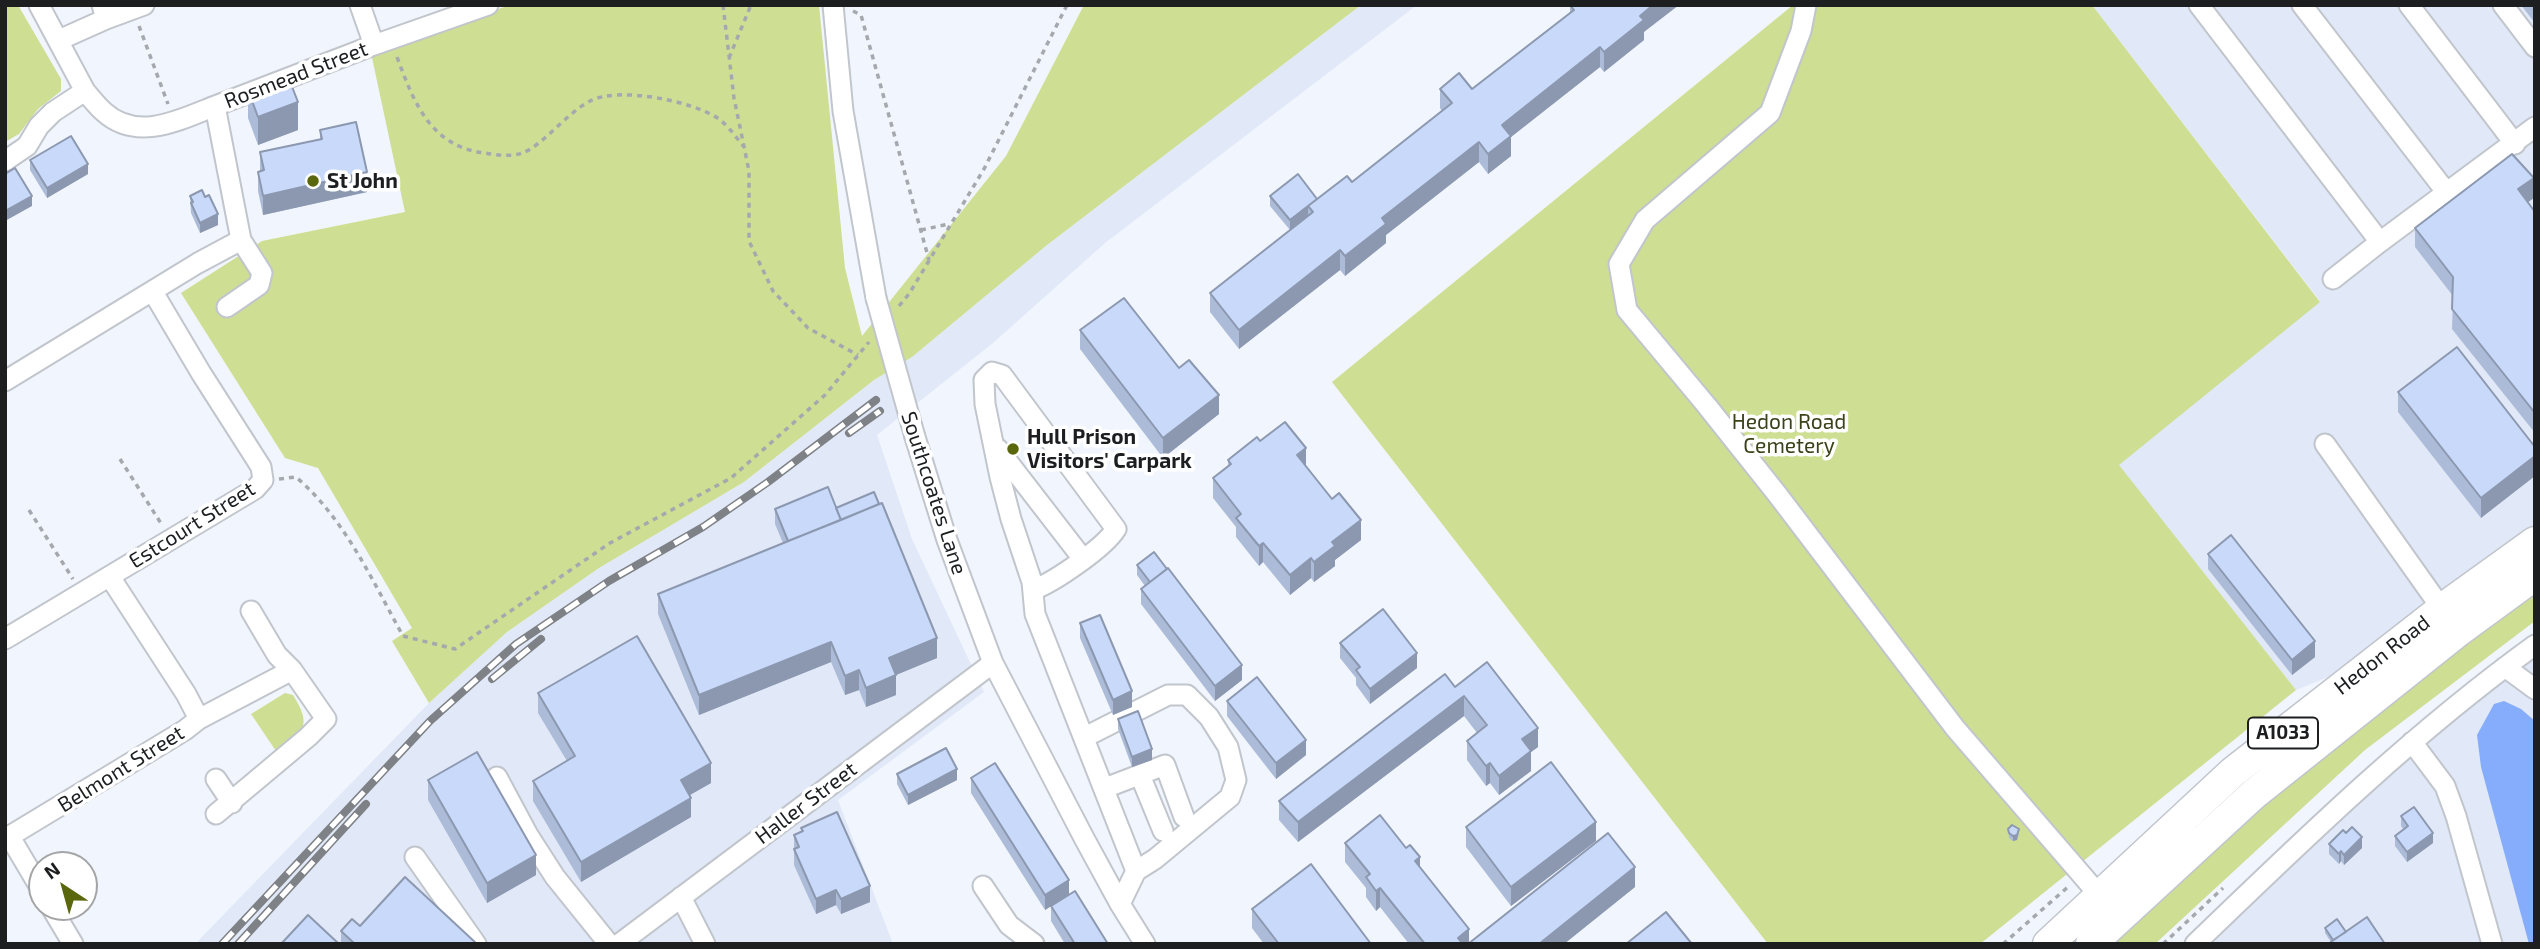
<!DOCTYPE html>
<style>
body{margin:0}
#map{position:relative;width:2540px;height:949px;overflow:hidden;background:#f1f5fd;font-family:"Exo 2",sans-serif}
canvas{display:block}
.frame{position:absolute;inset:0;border:7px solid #1c1e20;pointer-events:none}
.north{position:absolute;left:28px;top:851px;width:70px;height:70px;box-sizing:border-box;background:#fff;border:2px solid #a4a5a6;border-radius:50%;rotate:324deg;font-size:19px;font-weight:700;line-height:28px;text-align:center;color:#1c1e20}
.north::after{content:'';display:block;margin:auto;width:24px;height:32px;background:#5a670d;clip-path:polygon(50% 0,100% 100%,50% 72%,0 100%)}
</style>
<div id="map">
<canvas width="2540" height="949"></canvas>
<div class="frame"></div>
<div class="north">N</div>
</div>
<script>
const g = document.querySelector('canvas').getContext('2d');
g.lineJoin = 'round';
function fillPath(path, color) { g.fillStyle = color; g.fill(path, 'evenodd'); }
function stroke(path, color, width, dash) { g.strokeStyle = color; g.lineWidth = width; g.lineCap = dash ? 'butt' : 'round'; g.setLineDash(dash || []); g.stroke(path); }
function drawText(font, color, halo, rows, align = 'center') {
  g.font = font + ' "Exo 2",sans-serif'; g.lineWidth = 7; g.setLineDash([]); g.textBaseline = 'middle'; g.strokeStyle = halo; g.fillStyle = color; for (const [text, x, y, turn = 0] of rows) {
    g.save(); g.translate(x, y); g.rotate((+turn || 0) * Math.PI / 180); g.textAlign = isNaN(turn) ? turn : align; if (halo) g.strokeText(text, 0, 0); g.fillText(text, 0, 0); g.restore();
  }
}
fillPath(new Path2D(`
 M1361 5H1417L1105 243 993 343 877 435 912 539 984 692 838 800 893 944H195L429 703 507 632 599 568 744 482 874 380 912 357 1047 245Z
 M2092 5H2535V561L2432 635 2296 690 2118 465 2320 301Z
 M2535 638V944H2183L2377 765Z`), '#e1e8f7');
fillPath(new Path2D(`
 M5 5H18L61 79V91L38 109 19 134 5 142Z
 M510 5H819L845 268 862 336 1006 156 1084 5H1361L1047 245 912 357 874 380 744 482 599 568 507 632 429 703 392 641 412 628 318 468 285 458 181 293 262 241 405 212 371 53Z
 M1793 5H2092L2320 302 2119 465 2296 690 1980 944H1768L1332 382Z
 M2535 584V621L2365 750 2155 944H2100L2257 799Z
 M285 693 293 695C313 727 303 731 278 754L251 714Z`), '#cede92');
fillPath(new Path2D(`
 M2504 701 2521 709 2535 721V944H2529L2481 767 2477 735 2494 704Z`), '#85adfc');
const minor = new Path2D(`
 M360 5 374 45
 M833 5 843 111 876 298
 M1806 5 1801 31 1770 113 1645 220 1619 264 1627 310 1707 406 1777 494 1955 728 2100 896
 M2199 5 2380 242
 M2302 5 2447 193
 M2409 5 2515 144
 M2503 5 2535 47
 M106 19 144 5
 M59 40 106 19 102 5
 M85 91C91 98 97 106 104 112 137 142 180 120 215 106
 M5 161 27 146 39 126 53 112 85 91 39 5
 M2333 279 2380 242 2535 127
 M227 307 259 285 262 273 241 240
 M5 381 198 263 241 240 215 106 374 45 488 5
 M915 437 947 540 993 663 1084 838 1120 904 1145 944
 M2325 444 2442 609
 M998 449 1083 559
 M1033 590C1054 582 1104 548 1116 529L1002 375 992 372 984 380 985 404 1000 477 1011 519 1032 582 1035 614 1136 871
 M251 611 277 655 292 670
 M5 639 255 489 263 480 261 467 201 373 153 292
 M2505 667 2535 689
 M199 719 292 670 326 719 308 737 216 814
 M1085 737 1168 695H1187L1209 717 1228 747 1236 780 1230 797 1155 859 1136 871 1120 904
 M2412 742 2445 786 2456 816 2492 944
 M1140 775 1163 831
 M497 777 528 835 555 877 609 944
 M216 779 232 803
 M1105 788 1165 765 1184 817
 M10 837 42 891
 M5 839 185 730 199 719 186 694 110 577
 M415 857 476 944
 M983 886 1009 925 1034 944
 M681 897 705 944
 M51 907 73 944
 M619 944 993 663
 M2195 944C2304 839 2412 734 2535 645`);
const highway = new Path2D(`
 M2048 944 2233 772 2442 609 2535 542
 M2091 944 2254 794 2456 633 2535 575`);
stroke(minor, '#c1c5cc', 23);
stroke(highway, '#c1c5cc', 33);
stroke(new Path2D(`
 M723 5 734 98 749 171V241L773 291 808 328 858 355
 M853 11 861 15 929 260
 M139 26 168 104
 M397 57C414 103 431 147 485 153 496 155 511 157 522 153 540 148 568 112 590 101 619 86 693 101 719 119 729 127 736 137 744 147
 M729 58 751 5
 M921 230 949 224
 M899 306 909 294 984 169 1067 5
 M120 459 162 525
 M279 479 296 477C345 519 372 580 403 636L455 649 610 543 731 478 825 395 869 342
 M29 510 73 579
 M2003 944 2069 886
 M2163 944 2223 888`), '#a5a9ae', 3.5, [5, 5]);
stroke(minor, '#fff', 19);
stroke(highway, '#fff', 30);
const rail = new Path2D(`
 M849 433 880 411
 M492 679 541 639
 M222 944 430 721 516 644 609 581 703 527 768 482 876 400
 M238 944 366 804`);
stroke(rail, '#7e8185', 8);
stroke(rail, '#fff', 5, [16]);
const minorBridge = new Path2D(`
 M876 298 915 437`);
stroke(minorBridge, '#c1c5cc', 23, []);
stroke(minorBridge, '#fff', 19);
fillPath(new Path2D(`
 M1570 5 1644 32V40L1604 72 1600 67 1511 137V156L1488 174 1479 162 1386 235V243L1345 276 1340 270 1239 349 1210 312V293L1290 230 1270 206V196L1317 199 1352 182 1442 111 1440 108V89H1472L1570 13Z
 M2521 5H2535V23Z
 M269 87 298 130 258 145 248 118V90Z
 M320 130 367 192 263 215 258 191V172L260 171V152L320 139Z
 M30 160 88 174 47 198 30 170Z
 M190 196 205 197 218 225 200 233 191 213Z
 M2534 198 2527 202 2535 212V433L2452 329 2453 296 2415 247V228Z
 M1080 330 1179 368 1219 414 1163 458 1080 349Z
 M2398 392 2535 447 2481 518 2398 412Z
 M1260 441 1306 466 1361 540 1335 560V566L1314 582 1311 578 1290 595 1263 562 1259 566 1236 537V527L1213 498V478L1228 466V460Z
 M836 508 937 658 895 675 896 695 866 707 859 690 845 695 831 662 699 715 658 614V594L783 543 775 524V509Z
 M2208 554 2315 657 2292 675 2208 569Z
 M1137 565 1242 680 1215 701 1141 604V589L1145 586 1137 575Z
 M1080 623 1132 707 1113 715 1080 638Z
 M1340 643 1417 668 1370 704 1356 685V678L1340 658Z
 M1455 687 1538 747 1531 752V771L1499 795 1490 783 1486 786 1467 760V741L1477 733 1464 716 1298 842 1279 820V801Z
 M538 693 711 783 690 795 691 817 581 882 533 801V781L567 761 538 713Z
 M1227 701 1306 755 1276 779 1227 716Z
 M1118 719 1152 760 1132 767 1118 729Z
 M897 774 957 780 908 805 897 784Z
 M971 778 1069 895 1108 944H1065L1051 921V906L1045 910 971 793Z
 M428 780 536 875 487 903 428 800Z
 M2401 816 2433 843 2407 862 2395 846V836L2404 830 2401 826Z
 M1466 827 1596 841 1511 906 1466 847Z
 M801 828 870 902 841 914 836 905 816 914 794 865V835L801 832Z
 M2008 829 2019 834 2017 840 2013 841 2009 838Z
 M1345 843 1420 868 1469 943 1635 887 1564 944H1409L1380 907 1376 911 1366 897V888L1345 862Z
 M2329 844 2362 848 2344 865 2341 861 2339 864 2329 854Z
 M1252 909 1371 944H1264L1252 928Z
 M360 926 477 944H341V931Z
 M2325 928 2346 932 2331 942 2325 933Z`), '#acbbd7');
fillPath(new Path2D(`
 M1653 5H1679L1644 32V40L1604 72V52L1640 16Z
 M1600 47V67L1511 137V156L1488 174V154L1502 125Z
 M298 102V130L258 145V117Z
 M1479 142V162L1386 235V243L1345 276V256L1382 218Z
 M88 164V174L47 198V188Z
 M367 172V192L263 215V196Z
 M2534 178V198L2518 209V189Z
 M32 196V206L5 221V211Z
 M1308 206V216L1290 230V220Z
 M218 214V225L200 233V223Z
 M1340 250V270L1239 349V330Z
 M1219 395V414L1163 458V438Z
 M1306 448V468L1297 455Z
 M2535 456V476L2481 518V498Z
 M1361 520V540L1335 560V566L1314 582V562L1332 542Z
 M1263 543V562L1259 566V546Z
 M1311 558V578L1290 595V575Z
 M937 638V658L889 678V658Z
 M2315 641V657L2292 675V660Z
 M831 642V662L699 715V695Z
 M1417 653V668L1370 704V689Z
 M1242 665V680L1215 701V686Z
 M859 670V690L845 695V676Z
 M896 675V695L866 707V688Z
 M1132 691V707L1113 715V700Z
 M1464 696V716L1298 842V822Z
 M1538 728V747L1531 752V771L1499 795V776L1522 739Z
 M1306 740V755L1276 779V763Z
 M1152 749V760L1132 767V757Z
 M711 763V783L681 800V780Z
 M1490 763V783L1486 786V766Z
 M957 769V780L908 805V795Z
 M691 798V817L581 882V862Z
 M1596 822V841L1511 906V887Z
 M2019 829 2017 840 2013 841V836Z
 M2433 833V843L2407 862V852Z
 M2362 837V848L2344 865V855Z
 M2341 851V861L2339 864V854Z
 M536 855V875L487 903V883Z
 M1420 857V877L1415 861Z
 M1635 867V887L1564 944H1539Z
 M1069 880V895L1045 910V895Z
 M870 886V902L841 914V899Z
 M1380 888V907L1376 911V891Z
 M836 890V905L816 914V899Z
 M1469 929V944H1458V938Z`), '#8c98af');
const building = new Path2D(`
 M1570 5H1653L1640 16 1644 20 1604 52 1600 47 1502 125 1511 136 1488 154 1479 142 1382 218 1386 224 1345 256 1340 250 1239 330 1210 293 1313 212 1308 206 1347 176 1352 182 1452 103 1440 89 1459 73 1472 89 1574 10Z
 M289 79 298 102 258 117 248 90 267 83 269 87Z
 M356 122 367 172 263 196 258 172 264 170 260 152 322 139 320 130Z
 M71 136 88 164 47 188 30 160Z
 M2512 154 2534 178 2518 189 2535 212V413L2452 309 2453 277 2415 228Z
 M15 168 32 196 5 211V174Z
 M1298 174 1317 199 1290 220 1270 196Z
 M202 190 205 197 209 195 218 214 200 223 191 203 193 202 190 196Z
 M1124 298 1179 368 1189 360 1219 395 1163 438 1080 330Z
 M2457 347 2535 447V456L2481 498 2398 392Z
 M1285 422 1306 448 1297 455 1332 499 1339 493 1361 520 1332 542 1335 546 1314 562 1311 558 1290 575 1263 543 1259 546 1236 518 1241 514 1213 478 1231 464 1228 460 1257 437 1260 441Z
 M828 487 841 520 788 541 775 509Z
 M874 492 879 504 841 520 836 508Z
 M882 503 937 638 889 658 896 675 866 688 859 670 845 676 831 642 699 695 658 594Z
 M2231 535 2315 641 2292 660 2208 554Z
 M1154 552 1167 569 1150 582 1137 565Z
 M1168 568 1242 665 1215 686 1141 589Z
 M1383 609 1417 653 1370 689 1356 670 1360 667 1340 643Z
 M1100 615 1132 691 1113 700 1080 623Z
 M637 636 711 763 681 780 691 798 581 862 533 781 575 756 538 693Z
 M1487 662 1538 728 1522 739 1531 751 1499 776 1490 763 1486 766 1467 741 1487 725 1464 696 1298 822 1279 801 1445 674 1455 687Z
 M1257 677 1306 740 1276 763 1227 701Z
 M1138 711 1152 749 1132 757 1118 719Z
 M946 748 957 769 908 795 897 774Z
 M477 752 536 855 487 883 428 780Z
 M1551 762 1596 822 1511 887 1466 827Z
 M995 763 1069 880 1045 895 971 778Z
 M2414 807 2433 833 2407 852 2395 836 2408 826 2401 816Z
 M837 812 870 886 841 899 836 890 816 899 794 849 799 847 794 835 803 831 801 828Z
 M1380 815 1406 848 1410 845 1420 857 1415 861 1469 929 1458 938 1463 944H1425L1380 888 1376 891 1366 877 1370 874 1345 843Z
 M2012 825 2019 829 2017 835 2013 836 2009 833 2008 829Z
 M2352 827 2362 837 2344 855 2341 851 2339 854 2329 844 2343 830 2346 833Z
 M1608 833 1635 867 1539 944H1468Z
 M1311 864 1371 944H1279L1252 909Z
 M405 877 477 944H355L341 931 352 919 360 926Z
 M1075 891 1108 944H1075L1051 906Z
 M1666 912 1692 944H1626Z
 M308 915 339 944H281Z
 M2367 917 2385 944H2328Z
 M2337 919 2346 932 2333 940 2325 928Z`);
fillPath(building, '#c8d9fa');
stroke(building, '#8c98af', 2);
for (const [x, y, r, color] of [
 [313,181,7,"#5a670d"],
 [1013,449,7,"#5a670d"]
]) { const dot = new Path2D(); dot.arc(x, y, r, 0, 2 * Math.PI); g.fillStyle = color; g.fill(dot); stroke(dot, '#fff', 2.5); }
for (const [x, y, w] of [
 [2283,733,70]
]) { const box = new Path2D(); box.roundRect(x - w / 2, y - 15.5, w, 31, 5); g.fillStyle = '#fff'; g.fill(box); stroke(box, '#1c1e20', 2); }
drawText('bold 19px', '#1c1e20', null, [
 ["A1033",2283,733]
]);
drawText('21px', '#1c1e20', '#fff', [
 ["Rosmead Street",296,75,-21],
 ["Southcoates Lane",934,493,72],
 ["Estcourt Street",192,525,-32],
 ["Hedon Road",2382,655,-38],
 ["Belmont Street",121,769,-32],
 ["Haller Street",806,803,-37]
]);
drawText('bold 21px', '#1c1e20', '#fff', [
 ["St John",327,181],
 ["Hull Prison",1027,437],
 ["Visitors' Carpark",1027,461]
], 'left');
drawText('21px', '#3b421a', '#fff', [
 ["Hedon Road",1789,422],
 ["Cemetery",1789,446]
]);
</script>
